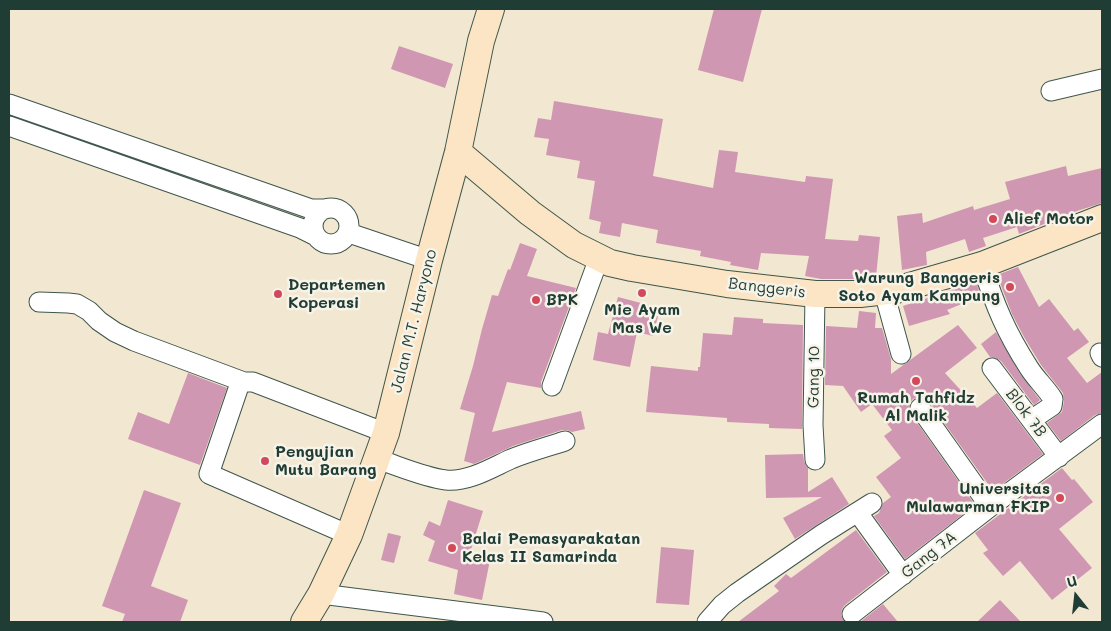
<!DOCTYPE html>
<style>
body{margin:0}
#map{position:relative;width:1111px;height:631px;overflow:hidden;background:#f2e7d0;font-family:Mali,sans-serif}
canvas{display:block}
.frame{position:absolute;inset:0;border:10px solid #1f3d34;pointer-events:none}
.north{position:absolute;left:1051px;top:571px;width:50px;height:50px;-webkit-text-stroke:4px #f7f3e8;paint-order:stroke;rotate:344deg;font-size:14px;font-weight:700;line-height:20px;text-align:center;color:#1f3d34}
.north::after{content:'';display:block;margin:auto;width:18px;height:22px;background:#1f3d34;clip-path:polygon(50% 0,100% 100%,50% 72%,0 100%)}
</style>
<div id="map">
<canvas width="1111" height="631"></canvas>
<div class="frame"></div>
<div class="north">U</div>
</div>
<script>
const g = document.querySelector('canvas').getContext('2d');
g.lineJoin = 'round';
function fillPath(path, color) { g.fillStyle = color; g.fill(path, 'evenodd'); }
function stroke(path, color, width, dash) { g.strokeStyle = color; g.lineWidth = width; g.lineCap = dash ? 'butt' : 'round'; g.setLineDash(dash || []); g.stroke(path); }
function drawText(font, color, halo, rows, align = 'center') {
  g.font = font + ' Mali,sans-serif'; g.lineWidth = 5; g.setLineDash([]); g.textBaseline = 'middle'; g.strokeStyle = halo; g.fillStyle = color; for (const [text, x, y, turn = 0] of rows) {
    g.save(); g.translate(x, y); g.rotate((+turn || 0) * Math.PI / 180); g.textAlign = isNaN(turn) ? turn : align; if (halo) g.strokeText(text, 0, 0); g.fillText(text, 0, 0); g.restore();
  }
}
fillPath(new Path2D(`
 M714 9H762L743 82 698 70Z
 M399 46 453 64 445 88 391 69Z
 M554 101 663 119 653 176 713 188 719 150 738 152 735 172 805 182 806 176 833 179 825 239 858 241 859 235 880 237 876 277 859 279H821L805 276 809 256 761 253 758 270 730 265 731 262 700 256 701 251 656 243 658 230 622 223 620 237 599 233 601 222 589 219 595 181 577 178 580 161 546 155 549 139 534 137 538 118 551 120Z
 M1066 166 1068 176 1102 168V203L1077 211 1019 234 1017 227 983 238 986 246 969 252 965 239 926 252 927 265 902 270 897 216 922 213 923 223 973 206 974 210 1010 199 1005 182Z
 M520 243 537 249 527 276 576 288 541 382V388L507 382 492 432 581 411 585 429 572 432 567 430H562L513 446 474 464 464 461 475 413 460 409 473 366 482 329 492 295 498 296 508 269 510 270Z
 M1018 267 1039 307 1049 299 1074 331 1078 328 1089 342 1067 358 1087 383 1102 372V413L1095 415 1061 441 1047 423 1062 412 1064 401 1063 393 1041 365 1024 337 1012 314 997 275Z
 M976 282 981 296 947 310 950 314 909 326 903 306Z
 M618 297 660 308 653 336 637 332 630 367 593 360 598 332 608 334Z
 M859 311 876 313 875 328H882L891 359V374L958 325 977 348 945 373 977 408 997 393 1043 454 993 491 929 402 925 398 919 397 913 399 910 403 909 409 911 414 975 505 905 559 874 516 879 513 883 503 891 497 876 477 901 458 884 436 892 430 872 404 861 412 843 386 825 385 826 326 857 328Z
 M734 317 763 319V323L803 325 802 429 769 428V424L727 422V418L646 412 651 366 698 371V367H700L703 333 732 335Z
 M996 332 1020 374 1040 400 1034 405 1001 361 996 358 990 357 981 344Z
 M188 373 227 388 200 465 128 439 138 412 169 424Z
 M803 454 804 461 808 468V492L832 477 849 504 795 539 783 518 822 497 766 498 765 455Z
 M1062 468 1072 480 1074 479 1093 502 1059 529 1092 568 1052 600 1020 561 1003 576 983 553 988 550 975 533Z
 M144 490 181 503 151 586 188 600 180 622H122L125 614 102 606Z
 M448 500 483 511 469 556 490 560 482 600 454 594 458 570 428 561 435 541 423 535 429 521 440 526Z
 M856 530 887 572 845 605 842 609 841 615 845 622H738L779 591 774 586 786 574 791 578Z
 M388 533 401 536 394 563 381 560Z
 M661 547 694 550 689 605 656 603Z
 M1000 600 1021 622H977Z
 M883 604 898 622H860Z`), '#d097b3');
const street = new Path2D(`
 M1051 91 1102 79
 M9 104 311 209H325
 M9 126 300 228 314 235
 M313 226a18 18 0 1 1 36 0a18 18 0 1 1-36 0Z
 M349 233 429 260
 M982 265C995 306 1006 332 1029 368 1036 379 1046 388 1053 399L1052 406 1031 420
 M884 292 901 354
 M39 302 68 303 77 304 89 311 99 321 115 332 134 341 244 382
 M1100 353 1102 357
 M992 368 1059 457
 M552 386 599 258
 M920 408 990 507
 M377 459C399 466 423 477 446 480 469 482 491 468 511 459 528 452 547 447 565 441
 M815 460 813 425 815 294
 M858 513 903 575
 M349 535 209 474 239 386 244 382H253L386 433
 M321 594 543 622
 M852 614 990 507 1102 424
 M707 622 722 605 737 593 821 535 872 503`);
const secondary = new Path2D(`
 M458 152 530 213 574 245 610 263 632 268 727 284 815 294H860L896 290 982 265 1102 218
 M304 622 321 594 349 535 386 433 429 260 458 152 481 41 491 9`);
stroke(street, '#3f564b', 21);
stroke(secondary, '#3f564b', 28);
stroke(street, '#fff', 19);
stroke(secondary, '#fce5c4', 26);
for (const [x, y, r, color] of [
 [993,219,5,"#d1495b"],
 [1010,287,5,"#d1495b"],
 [642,293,5,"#d1495b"],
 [278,294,5,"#d1495b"],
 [536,300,5,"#d1495b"],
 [916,381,5,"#d1495b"],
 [265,461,5,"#d1495b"],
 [1060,498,5,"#d1495b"],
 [452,548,5,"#d1495b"]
]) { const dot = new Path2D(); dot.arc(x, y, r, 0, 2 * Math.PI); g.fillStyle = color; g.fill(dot); stroke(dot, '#f7f3e8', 2); }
drawText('bold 16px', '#1f3d34', '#f7f3e8', [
 ["Alief Motor",1003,219],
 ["Warung Banggeris",1000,278,"right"],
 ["Soto Ayam Kampung",1000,296,"right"],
 ["Departemen",288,285],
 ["Koperasi",288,303],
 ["BPK",546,300],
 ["Mie Ayam",642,310,"center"],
 ["Mas We",642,328,"center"],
 ["Rumah Tahfidz",916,398,"center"],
 ["Al Malik",916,416,"center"],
 ["Pengujian",275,452],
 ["Mutu Barang",275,470],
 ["Universitas",1050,489,"right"],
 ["Mulawarman FKIP",1050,507,"right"],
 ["Balai Pemasyarakatan",462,539],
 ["Kelas II Samarinda",462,557]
], 'left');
drawText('16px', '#1f3d34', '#f7f3e8', [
 ["Banggeris",767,288,7],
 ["Jalan M.T. Haryono",414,321,-76],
 ["Gang 10",814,377,-89],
 ["Blok 7B",1026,413,53],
 ["Gang 7A",929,555,-38]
]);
</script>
